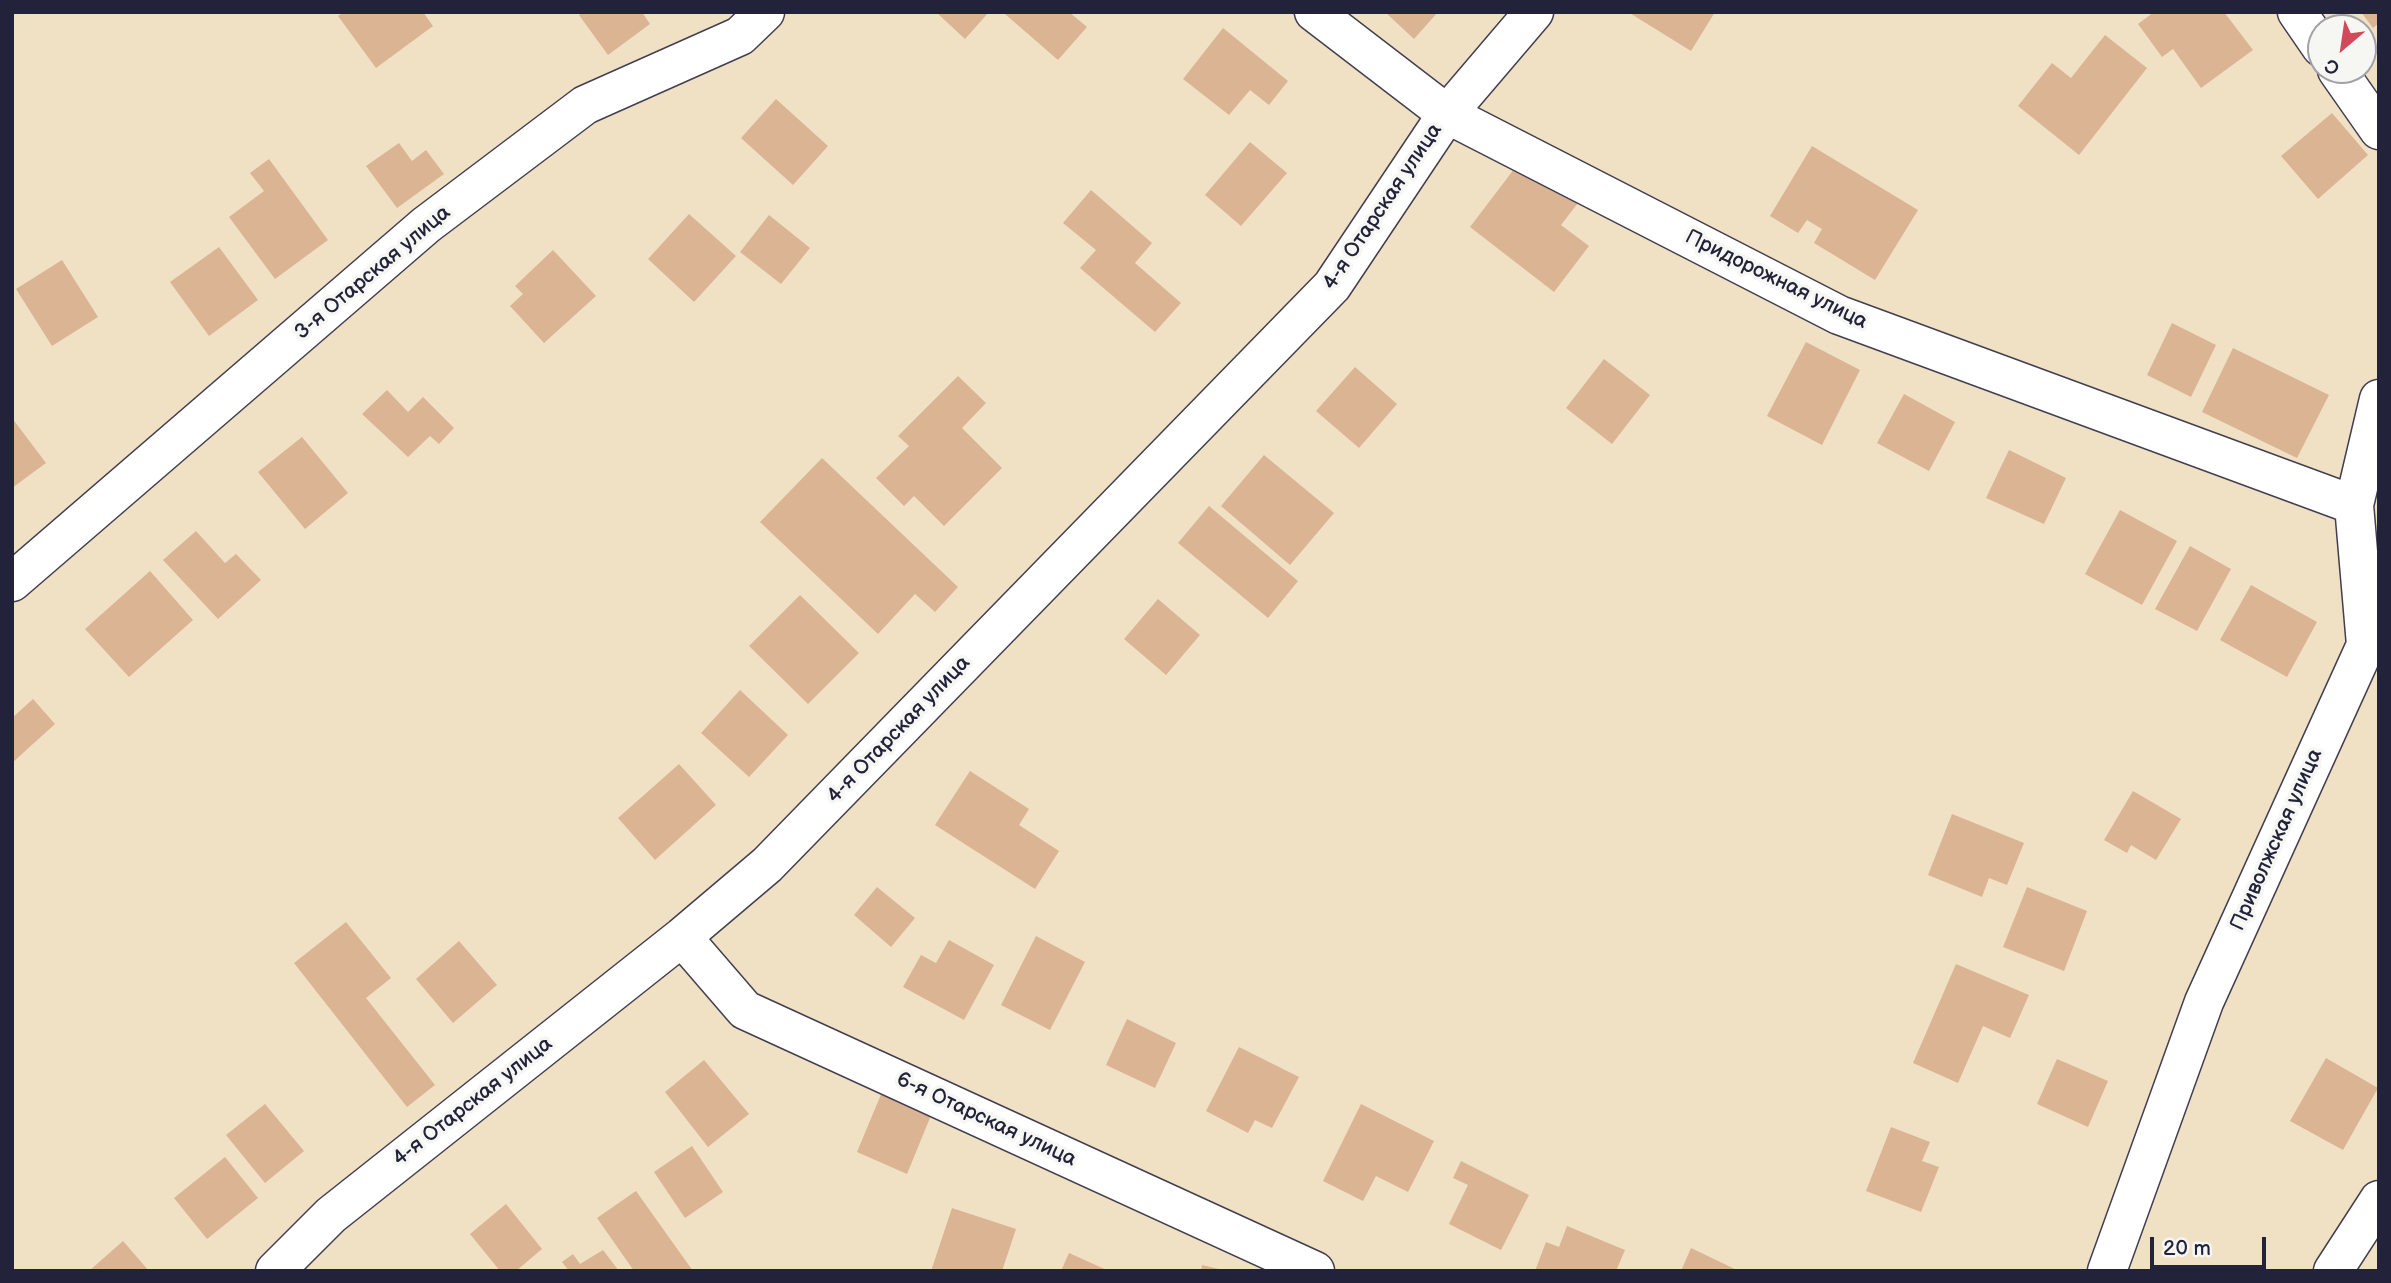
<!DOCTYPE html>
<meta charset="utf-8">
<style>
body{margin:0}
#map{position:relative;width:2391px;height:1283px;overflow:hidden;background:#f0e1c4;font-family:"Balsamiq Sans",sans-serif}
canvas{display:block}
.frame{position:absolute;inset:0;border:14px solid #22223b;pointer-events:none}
.north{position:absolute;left:2307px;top:14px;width:70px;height:70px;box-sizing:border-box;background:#f6f6f2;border:2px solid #a1a1a9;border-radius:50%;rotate:209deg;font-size:19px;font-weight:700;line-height:28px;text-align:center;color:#22223b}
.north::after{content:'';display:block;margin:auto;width:24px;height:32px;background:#d1495b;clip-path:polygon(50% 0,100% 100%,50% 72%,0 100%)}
.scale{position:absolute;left:2150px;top:1237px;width:116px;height:32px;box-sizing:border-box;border:4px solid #22223b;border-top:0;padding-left:9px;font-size:21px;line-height:24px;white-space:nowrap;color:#22223b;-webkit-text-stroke:5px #f6f6f2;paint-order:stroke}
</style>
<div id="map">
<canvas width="2391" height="1283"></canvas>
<div class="frame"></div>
<div class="north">С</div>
<div class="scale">20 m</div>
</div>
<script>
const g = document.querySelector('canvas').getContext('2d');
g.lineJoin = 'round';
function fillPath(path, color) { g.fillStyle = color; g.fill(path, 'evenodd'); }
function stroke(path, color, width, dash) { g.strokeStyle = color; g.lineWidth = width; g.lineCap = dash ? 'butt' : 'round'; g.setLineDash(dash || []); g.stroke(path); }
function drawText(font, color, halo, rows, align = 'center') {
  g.font = font + ' "Balsamiq Sans",sans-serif'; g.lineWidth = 7; g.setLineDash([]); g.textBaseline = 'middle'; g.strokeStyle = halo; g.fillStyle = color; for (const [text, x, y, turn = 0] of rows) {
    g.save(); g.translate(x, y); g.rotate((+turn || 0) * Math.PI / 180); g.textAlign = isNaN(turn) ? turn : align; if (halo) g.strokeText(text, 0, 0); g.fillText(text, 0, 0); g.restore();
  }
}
fillPath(new Path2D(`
 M344 12H423L433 26 376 68 338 16Z
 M583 12H642L650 24 608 55 579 15Z
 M936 12H989L965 39Z
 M1006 12H1069L1087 27 1058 60 1005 14Z
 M1385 12H1438L1414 39Z
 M1628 12H1715L1691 51Z
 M2154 12H2224L2253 50 2201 88 2173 49 2162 57 2138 24Z
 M2361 12H2379V23L2373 28Z
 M1223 28 1288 81 1269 105 1250 90 1229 115 1183 79Z
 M2105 35 2147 68 2079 155 2018 106 2052 63 2071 78Z
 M776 99 828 146 793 185 741 138Z
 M2332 113 2368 155 2318 199 2281 156Z
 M1250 142 1287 173 1241 226 1205 195Z
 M399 143 412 161 426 150 444 174 397 208 366 166Z
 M1812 146 1918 210 1875 280 1814 243 1822 229 1807 220 1798 233 1770 216Z
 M1524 156 1581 199 1561 225 1589 246 1554 292 1470 227Z
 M269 159 328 240 275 279 229 217 264 191 250 173Z
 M1091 190 1152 243 1135 263 1181 303 1155 332 1080 268 1096 250 1063 223Z
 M689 214 736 256 694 302 648 259Z
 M769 215 810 248 781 284 740 252Z
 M219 247 258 300 209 336 170 282Z
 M553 250 596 296 544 343 510 306 523 294 515 286Z
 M62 260 98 317 52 346 16 289Z
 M2172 323 2216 345 2191 397 2147 375Z
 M1806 342 1860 370 1822 445 1767 416Z
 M2233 348 2329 395 2297 458 2202 412Z
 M1604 359 1650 395 1612 444 1566 408Z
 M1355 367 1397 404 1359 448 1316 411Z
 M958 376 986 403 962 428 1002 468 944 526 914 496 904 506 876 478 909 446 898 436Z
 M387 390 408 412 423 397 454 428 439 444 430 436 408 457 362 414Z
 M1904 394 1955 422 1929 471 1877 443Z
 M12 418 46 463 12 488Z
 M302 437 348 493 305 529 258 472Z
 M2009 450 2066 478 2044 524 1986 498Z
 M1264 455 1334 513 1290 565 1221 506Z
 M822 458 958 587 935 612 915 594 878 634 760 522Z
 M1209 506 1298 581 1268 618 1178 543Z
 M2120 510 2177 541 2142 605 2085 574Z
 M196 531 225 563 236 554 261 580 218 619 163 560Z
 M2190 546 2231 569 2197 631 2155 609Z
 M150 571 193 620 129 677 85 629Z
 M2251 585 2317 622 2287 677 2220 640Z
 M800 595 859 653 808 704 749 646Z
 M1158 599 1200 635 1166 675 1124 639Z
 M740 690 788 735 749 777 701 733Z
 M33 699 55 724 12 763V718Z
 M679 764 716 805 655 860 618 818Z
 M970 771 1029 809 1019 825 1059 851 1035 889 935 825Z
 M2133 791 2181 819 2156 860 2131 845 2127 853 2104 840Z
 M1952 814 2024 843 2007 885 1989 878 1982 897 1928 875Z
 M877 887 915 918 891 947 854 915Z
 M2027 887 2087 911 2064 971 2003 947Z
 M346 922 391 978 366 998 435 1085 407 1107 294 963Z
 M1036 936 1085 962 1050 1030 1001 1005Z
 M949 940 994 965 964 1020 903 987 921 955 936 963Z
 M459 941 497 985 453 1023 416 979Z
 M1956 964 2029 995 2010 1038 1983 1026 1958 1083 1913 1063Z
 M1127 1019 1176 1043 1155 1088 1106 1065Z
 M1239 1047 1299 1077 1272 1128 1255 1120 1248 1133 1206 1111Z
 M2326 1058 2378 1088 2343 1150 2290 1121Z
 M2057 1059 2108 1081 2088 1127 2037 1104Z
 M704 1060 749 1114 708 1147 665 1092Z
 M882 1092 932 1113 907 1174 857 1152Z
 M265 1104 304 1151 265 1183 226 1135Z
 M1361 1104 1434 1141 1408 1192 1376 1176 1363 1201 1323 1181Z
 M1891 1127 1930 1142 1922 1161 1939 1167 1921 1212 1866 1191Z
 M692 1146 723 1192 685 1218 654 1172Z
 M225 1157 258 1198 207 1239 174 1198Z
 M1461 1161 1529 1195 1501 1250 1449 1224 1468 1185 1453 1178Z
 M636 1191 693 1271H634L597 1218Z
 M506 1204 542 1249 516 1271H500L470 1234Z
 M952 1208 1016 1229 1002 1271H931Z
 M1567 1226 1625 1250 1616 1271H1535L1546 1242 1559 1247Z
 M123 1241 149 1271H89Z
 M1691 1248 1739 1271H1681Z
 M603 1250 619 1271H569L562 1262 573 1254 580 1264Z
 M1069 1253 1109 1271H1061Z
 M1202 1265 1223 1270V1271H1201Z`), '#dbb493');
const minor = new Path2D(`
 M1314 12 1447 114 1839 315 2354 505
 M2297 12 2321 47
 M2337 70 2379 130
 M12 582 426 225 585 105 740 36 765 12
 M682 937 745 1010 1315 1271
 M275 1271 331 1215 682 937 767 865 1332 286 1447 114 1534 12
 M2107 1271 2204 1002 2366 645 2354 505 2379 399
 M2333 1271 2379 1200`);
stroke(minor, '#413f50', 41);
stroke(minor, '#fff', 38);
drawText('21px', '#22223b', '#f6f6f2', [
 ["4-я Отарская улица",1383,207,-56],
 ["3-я Отарская улица",373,273,-40],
 ["Придорожная улица",1776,280,26],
 ["4-я Отарская улица",899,730,-46],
 ["Приволжская улица",2277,840,-66],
 ["4-я Отарская улица",473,1102,-38],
 ["6-я Отарская улица",986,1120,25]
]);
</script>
